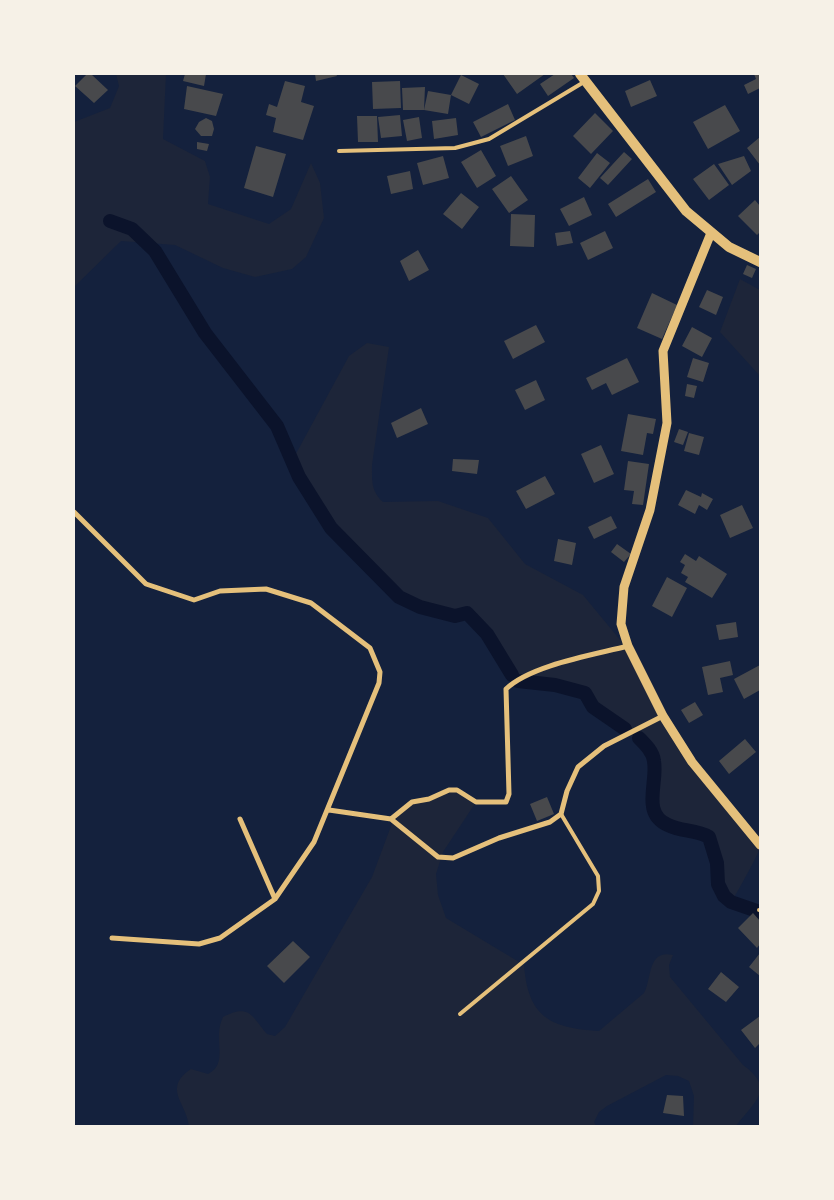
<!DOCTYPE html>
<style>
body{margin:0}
#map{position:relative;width:834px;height:1200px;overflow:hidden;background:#14213d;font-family:Barlow,sans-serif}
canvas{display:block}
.frame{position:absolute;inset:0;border:75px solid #f6f1e7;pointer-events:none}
</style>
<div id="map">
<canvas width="834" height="1200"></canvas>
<div class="frame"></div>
</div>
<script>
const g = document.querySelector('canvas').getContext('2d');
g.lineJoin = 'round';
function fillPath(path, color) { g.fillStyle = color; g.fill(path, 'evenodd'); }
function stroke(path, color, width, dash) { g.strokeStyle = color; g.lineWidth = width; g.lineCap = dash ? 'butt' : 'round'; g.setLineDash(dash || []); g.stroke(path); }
fillPath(new Path2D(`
 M116 74H166L163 139 205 161 210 177 208 204 269 224 291 209 311 163 320 183 324 218 306 257 292 269 255 277 223 268 175 245 121 241 74 287V122L110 108 119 86Z
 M740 279 760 290V376L720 332Z
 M367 343 389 347 372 465C372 481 371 491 383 502L438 501 488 518 525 564 583 595 626 647 655 709 760 848C759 853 735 897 731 902 716 894 718 877 717 863 717 854 713 845 709 837 690 826 665 832 653 810 646 796 662 768 650 750 640 737 622 735 611 725 600 716 592 704 584 693L555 685 517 681 487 634 468 614C447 618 416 610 398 596 389 589 380 578 372 569 340 536 310 504 292 461L349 356Z
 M449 790H457L476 802 443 852 436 874 438 895 446 918 524 965C528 1017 550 1028 599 1031L644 993C652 979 647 949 673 955L669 965 670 977 743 1065C776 1089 755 1101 736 1126H693L694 1096 689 1081 678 1076 666 1075 607 1106 599 1112 594 1122 596 1126H189C187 1104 162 1088 191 1069L208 1074C230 1063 212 1039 223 1017 250 1003 252 1017 267 1034L275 1036 285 1027 372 877 394 818 412 802Z`), '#1d2539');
stroke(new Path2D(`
 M110 221 132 229 155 251 205 333 277 426 299 477 331 528 399 597 420 607 455 616 467 613 487 634 512 675
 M518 681 555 685 585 693 593 707 625 729
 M639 738C646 745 653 752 654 761 658 783 641 813 668 825 681 832 696 829 709 837L717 863 718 884 724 896 731 902 760 912`), '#0b132b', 14);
fillPath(new Path2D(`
 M87 74H91L108 90 94 103 75 86Z
 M185 74H206L204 86 183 81Z
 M315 74H336L337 76 316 81Z
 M503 74H545L517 94Z
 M555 74H571L574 78 548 96 540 84Z
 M754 74H760V88L748 94 744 85 756 79Z
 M461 75 479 84 469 104 451 95Z
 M650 80 657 96 631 107 625 91Z
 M285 81 305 86 301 102 314 106 303 140 273 132 276 118 266 115 269 104 277 107Z
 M400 81 401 108 373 109 372 82Z
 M187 86 223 94 216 116 184 109Z
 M425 87 424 110H403L402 88Z
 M428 91 451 95 448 114 424 110Z
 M508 104 515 120 481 137 473 122Z
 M725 105 740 131 708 149 693 122Z
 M595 113 613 131 591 154 573 136Z
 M400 115 402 136 381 138 378 117Z
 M357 116H377L378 142H358Z
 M419 117 422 138 407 141 403 120Z
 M206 118 212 121 214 129 212 136H201L195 129 199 122Z
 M456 118 458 135 434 139 432 121Z
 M526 136 533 156 508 166 500 146Z
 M760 137V165L747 148Z
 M197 142 209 144 207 151 197 149Z
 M256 146 286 154 273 197 244 188Z
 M481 150 496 176 477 188 461 162Z
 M624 152 632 159 608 185 600 178Z
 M597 153 610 163 590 188 578 178Z
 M443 156 449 178 423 185 417 163Z
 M744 156 751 171 732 185 718 164Z
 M714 164 729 185 709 200 693 179Z
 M410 171 413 189 391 194 387 176Z
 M511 176 528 200 509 213 492 189Z
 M648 179 656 192 616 217 608 204Z
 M461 193 479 207 462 229 443 214Z
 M584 197 592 215 569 226 560 209Z
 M755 200 760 206V232L757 235 738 216Z
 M511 214 535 215 534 247 510 246Z
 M570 231 573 243 557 246 555 233Z
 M605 231 613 248 588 260 580 243Z
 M418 250 429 270 409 281 400 261Z
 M747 265 756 269 752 278 743 274Z
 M707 290 723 297 716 315 699 307Z
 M652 293 677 305 662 339 637 328Z
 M536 325 545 342 513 359 504 341Z
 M692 327 712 338 702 357 682 346Z
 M627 358 639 382 612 395 606 383 592 390 586 378Z
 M693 358 709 363 703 382 687 377Z
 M536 380 545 400 525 410 515 390Z
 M687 384 697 386 694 398 685 396Z
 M421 408 428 424 397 438 391 423Z
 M628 414 656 419 653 434 647 433 643 455 621 451Z
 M679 429 688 432 683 445 674 442Z
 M689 433 704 437 699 455 684 451Z
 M601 445 614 474 594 483 581 454Z
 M453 459 479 460 477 474 452 471Z
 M628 461 649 464 643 505 632 504 634 491 624 490Z
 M545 476 555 494 526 509 516 491Z
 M686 490 701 497 702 493 713 499 707 510 699 505 695 514 678 505Z
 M742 505 753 528 730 538 720 515Z
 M611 516 617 528 594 539 588 527Z
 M558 539 576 543 572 565 554 561Z
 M617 544 631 554 624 562 611 552Z
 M685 554 696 561 699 556 727 574 712 598 685 582 688 577 681 573 685 565 680 562Z
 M667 577 687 588 672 617 652 606Z
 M736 622 738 637 719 640 716 625Z
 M730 661 733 675 720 678 723 692 708 695 702 667Z
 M760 665V690L744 699 734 679Z
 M695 702 703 715 689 723 681 710Z
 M745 739 756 752 729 774 719 761Z
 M547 797 554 814 537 821 530 804Z
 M753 913 760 921V944L757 948 738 928Z
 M293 941 310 957 284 983 267 966Z
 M760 953V976L749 967Z
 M721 972 739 987 726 1002 708 989Z
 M760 1016V1043L755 1048 741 1030Z
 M667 1095 683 1096 684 1116 663 1113Z`), '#48494c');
stroke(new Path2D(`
 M339 151 455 148 489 139 584 82
 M759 910H760
 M460 1014 593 904 599 891 598 876 561 814`), '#e5c07b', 4);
stroke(new Path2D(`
 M74 512 146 584 194 600 220 591 266 589 311 603 370 648 380 672 379 683 314 842 275 899 220 938 199 944 112 938
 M329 810 391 819 412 802 429 799 449 790H457L476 802H506L509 794 506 689C531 665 593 655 628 646
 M240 819 275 899
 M391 819 438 857 453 858 499 838 550 822 561 814 567 791 578 767 604 746 663 716`), '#e5c07b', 5);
stroke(new Path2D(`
 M711 233 663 351 667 423 650 510 624 587 621 624 628 646 663 716 692 762 760 845`), '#e5c07b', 9);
stroke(new Path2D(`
 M580 74 686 211 729 247 760 262`), '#e5c07b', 10);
</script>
